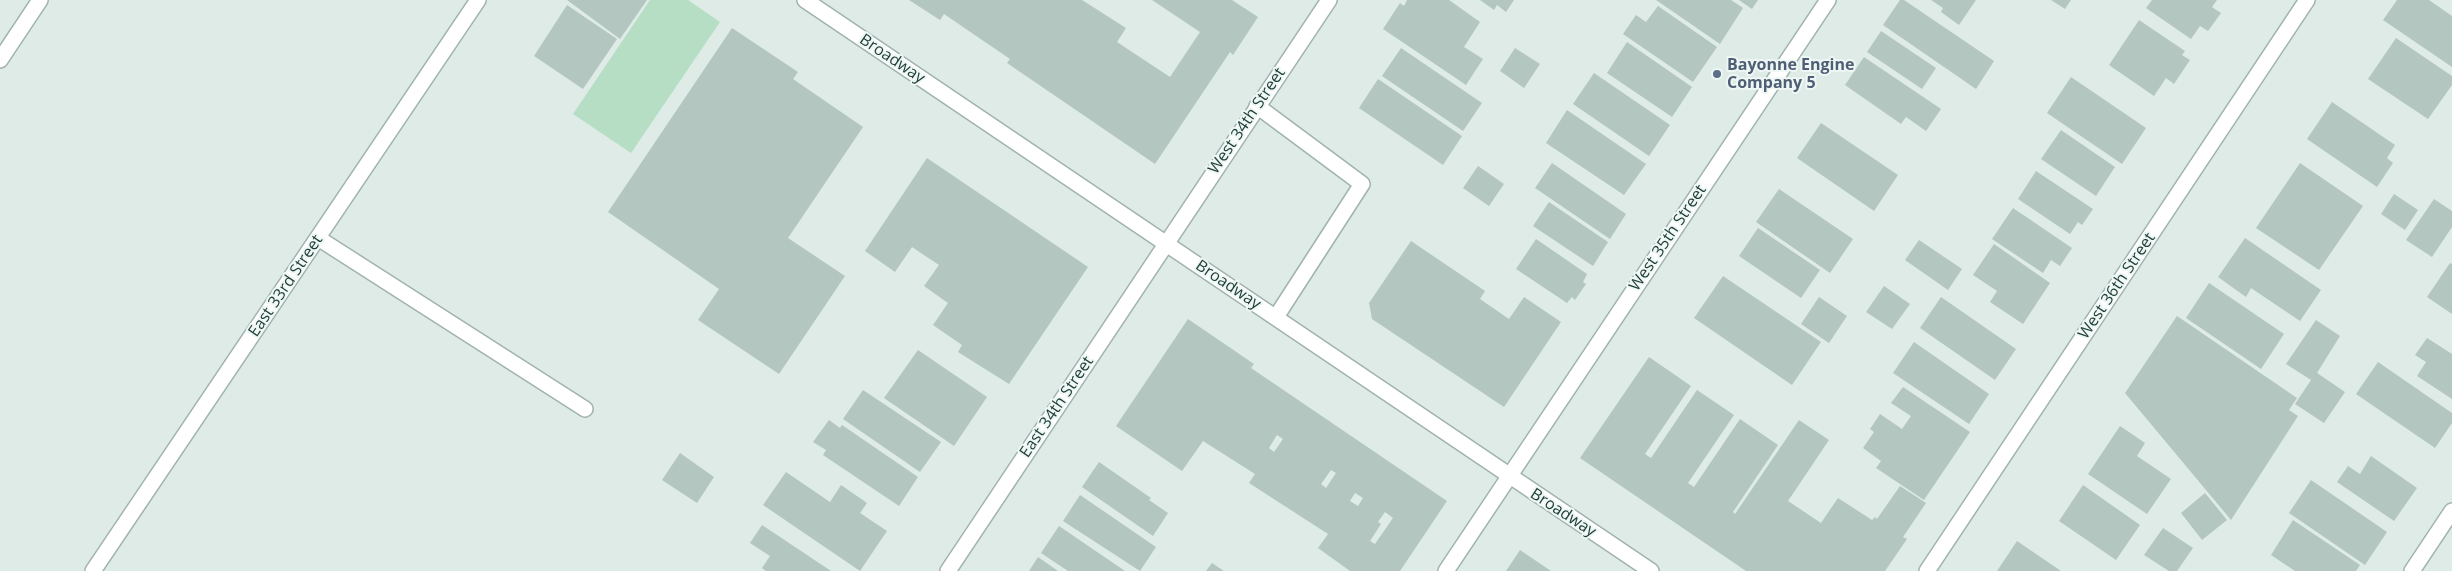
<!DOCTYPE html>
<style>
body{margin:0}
canvas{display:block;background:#deebe6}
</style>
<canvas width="2452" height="571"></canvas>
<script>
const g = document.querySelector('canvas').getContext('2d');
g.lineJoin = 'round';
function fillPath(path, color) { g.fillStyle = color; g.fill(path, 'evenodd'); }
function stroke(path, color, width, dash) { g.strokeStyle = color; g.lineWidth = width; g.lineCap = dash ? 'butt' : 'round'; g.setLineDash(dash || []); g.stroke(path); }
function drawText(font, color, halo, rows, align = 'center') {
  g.font = font + ' "Open Sans",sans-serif'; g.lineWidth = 4; g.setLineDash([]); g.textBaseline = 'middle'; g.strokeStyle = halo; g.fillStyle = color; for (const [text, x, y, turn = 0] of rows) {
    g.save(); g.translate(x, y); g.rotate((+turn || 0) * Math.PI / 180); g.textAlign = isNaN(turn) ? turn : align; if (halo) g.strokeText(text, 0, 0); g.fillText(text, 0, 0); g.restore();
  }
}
fillPath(new Path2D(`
 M650 0H688L720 22 631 153 573 114Z`), '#b5dec4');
fillPath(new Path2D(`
 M567 0H647L620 39Z
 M909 0H1082L1126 28 1117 42 1170 77 1200 32 1152 0H1232L1258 17 1233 55 1230 52 1155 164 1007 63 1010 59 944 14 940 20Z
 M1407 0H1449L1480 22 1464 47 1483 59 1466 85 1383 29 1400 3 1404 6Z
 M1480 0H1514L1506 12 1497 5 1494 10Z
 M1656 0H1731L1743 8 1720 44Z
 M1739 0H1758L1752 9Z
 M1900 0H1904L1994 61 1976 89 1883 25Z
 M1931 0H1976L1959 25 1941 12 1943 8Z
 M2051 0H2071L2065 9Z
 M2152 0H2217L2212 7 2221 13 2208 31 2200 26 2191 39 2146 8Z
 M2397 0H2429L2452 16V67L2383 20Z
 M567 5 617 39 583 89 534 56Z
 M1658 6 1717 47 1693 82 1623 34 1636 15 1646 22Z
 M2139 20 2185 51 2182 55 2190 60 2174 84 2166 78 2154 96 2109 65Z
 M732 28 798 72 793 79 863 127 788 238 845 276 779 374 698 320 719 289 608 212Z
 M1881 31 1936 68 1922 89 1867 52Z
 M2396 38 2452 76V85L2428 119 2368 79Z
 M1627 42 1692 87 1672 117 1607 73Z
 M1401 48 1482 103 1463 131 1382 76Z
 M1515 48 1540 64 1524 88 1500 71Z
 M1864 57 1941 109 1926 131 1906 117 1901 124 1845 85Z
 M1594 73 1670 125 1649 156 1573 104Z
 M2071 77 2146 128 2122 164 2047 113Z
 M1378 79 1462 136 1443 165 1359 108Z
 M2332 102 2395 145 2387 158 2393 163 2377 187 2307 139Z
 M1567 110 1646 164 1624 195 1546 143Z
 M1821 123 1898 175 1874 211 1797 158Z
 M2061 130 2115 167 2096 196 2041 159Z
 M927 158 1088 267 1009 384 958 352 962 345 933 325 948 303 924 286 939 265 912 247 895 272 865 251Z
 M1552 163 1626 214 1610 239 1535 188Z
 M2300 163 2363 206 2319 270 2256 228Z
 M1478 166 1504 184 1489 206 1463 188Z
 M2036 171 2093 209 2082 225 2078 222 2070 234 2018 199Z
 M1779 189 1853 239 1830 273 1756 222Z
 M2394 194 2418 210 2405 230 2381 214Z
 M2434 199 2452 211V227L2432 257 2406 240Z
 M1549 202 1608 242 1593 266 1533 226Z
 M2013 208 2072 248 2060 266 2051 260 2043 273 1992 239Z
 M1758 228 1820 270 1801 298 1739 256Z
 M2245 238 2321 290 2300 321 2251 288 2246 297 2218 277Z
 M1536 239 1587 274 1583 282 1586 284 1575 300 1572 297 1567 303 1516 269Z
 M1919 240 1962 269 1948 290 1905 260Z
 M1411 241 1485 291 1480 299 1509 319 1524 297 1561 322 1504 407 1372 319 1369 303Z
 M1994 244 2050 283 2023 324 1990 302 1997 291 1973 275Z
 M2450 263 2452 264V314L2427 297Z
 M1723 276 1821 342 1792 385 1694 318Z
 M2209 283 2284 334 2261 369 2186 318Z
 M1884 286 1910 304 1892 329 1866 312Z
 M1819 297 1847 316 1829 343 1801 324Z
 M1941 297 2016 349 1995 380 1920 328Z
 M2177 316 2297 398 2289 410 2298 416 2231 520 2125 393Z
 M1188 319 1254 364 1251 368 1447 501 1400 571H1350L1318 548 1328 534 1249 483 1255 474 1203 441 1182 471 1116 426ZM1277 435 1283 439 1274 452 1269 448ZM1331 470 1336 473 1326 488 1321 484ZM1355 493 1363 498 1358 506 1350 501ZM1385 512 1393 518 1375 544 1370 541 1381 524 1378 522Z
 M2316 320 2340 336 2317 373 2345 392 2324 423 2295 404 2311 380 2286 364Z
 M2427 338 2452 354V399L2417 376 2426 362 2415 355Z
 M1914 342 1989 394 1969 424 1893 373Z
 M918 350 987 397 954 446 884 398Z
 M1649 357 1691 386 1645 454 1651 458 1697 390 1734 415 1688 483 1694 487 1740 419 1778 445 1733 512 1735 514 1799 420 1829 440 1788 501 1821 523 1838 498 1872 520 1875 517 1877 519 1900 486 1926 503 1903 537 1907 539 1885 571H1746L1580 458Z
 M2378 362 2452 413V423L2435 448 2356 394Z
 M1903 387 1970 432 1924 500 1876 468 1881 461 1863 448 1874 432 1870 429 1880 414 1902 429 1911 416 1891 403Z
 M863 390 941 442 920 472 843 419Z
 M829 420 840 428 842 425 918 477 899 506 823 455 826 450 813 442Z
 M2120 426 2145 443 2137 456 2171 479 2147 514 2088 474Z
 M680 453 714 477 697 503 662 480Z
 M2371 456 2417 488 2394 521 2337 482 2348 466 2360 474Z
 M1099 462 1151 498 1149 500 1168 513 1153 536 1082 487Z
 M786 472 830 502 841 485 867 503 860 513 887 531 860 571 763 505Z
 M2311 480 2387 532 2365 565 2289 513Z
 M2083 485 2140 525 2116 560 2059 521Z
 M2205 493 2227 520 2202 540 2181 513Z
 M1080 495 1156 547 1140 571 1063 521Z
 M2293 520 2360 565 2356 571H2295L2271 555Z
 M762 525 831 571H766L762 568 770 556 750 543Z
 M1059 526 1125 571H1068L1041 553Z
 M2163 528 2193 548 2177 571H2169L2144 555Z
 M2017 541 2061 571H1997Z
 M1520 550 1551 571H1506Z
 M1038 557 1058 571H1029Z
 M1212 563 1224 571H1206Z`), '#b3c6c0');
const service = new Path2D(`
 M1257 106 1362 184 1276 317
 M318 238 585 409`);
const minor = new Path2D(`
 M0 60 40 0
 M93 571 478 0
 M948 571 1329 0
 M1446 571 1828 0
 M1927 571 2307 0
 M2412 571 2452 511`);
const tertiary = new Path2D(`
 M805 0 1651 571`);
stroke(service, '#a1b3ae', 18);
stroke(minor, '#a1b3ae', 18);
stroke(tertiary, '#a1b3ae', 18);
stroke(service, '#fff', 15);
stroke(minor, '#fff', 15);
stroke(tertiary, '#fff', 15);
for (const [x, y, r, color] of [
 [1717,74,5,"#5c6f8a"]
]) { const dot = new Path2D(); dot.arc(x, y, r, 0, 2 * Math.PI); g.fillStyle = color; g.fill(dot); stroke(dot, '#eef7f4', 2); }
drawText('16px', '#1e3c37', '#eef7f4', [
 ["Broadway",892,59,34],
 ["West 34th Street",1247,121,-56],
 ["West 35th Street",1668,238,-56],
 ["Broadway",1228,285,34],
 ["East 33rd Street",286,286,-56],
 ["West 36th Street",2117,286,-56],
 ["East 34th Street",1057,407,-56],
 ["Broadway",1563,513,33]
]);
drawText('bold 16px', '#4e5e75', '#eef7f4', [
 ["Bayonne Engine",1727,65],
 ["Company 5",1727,83]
], 'left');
</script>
